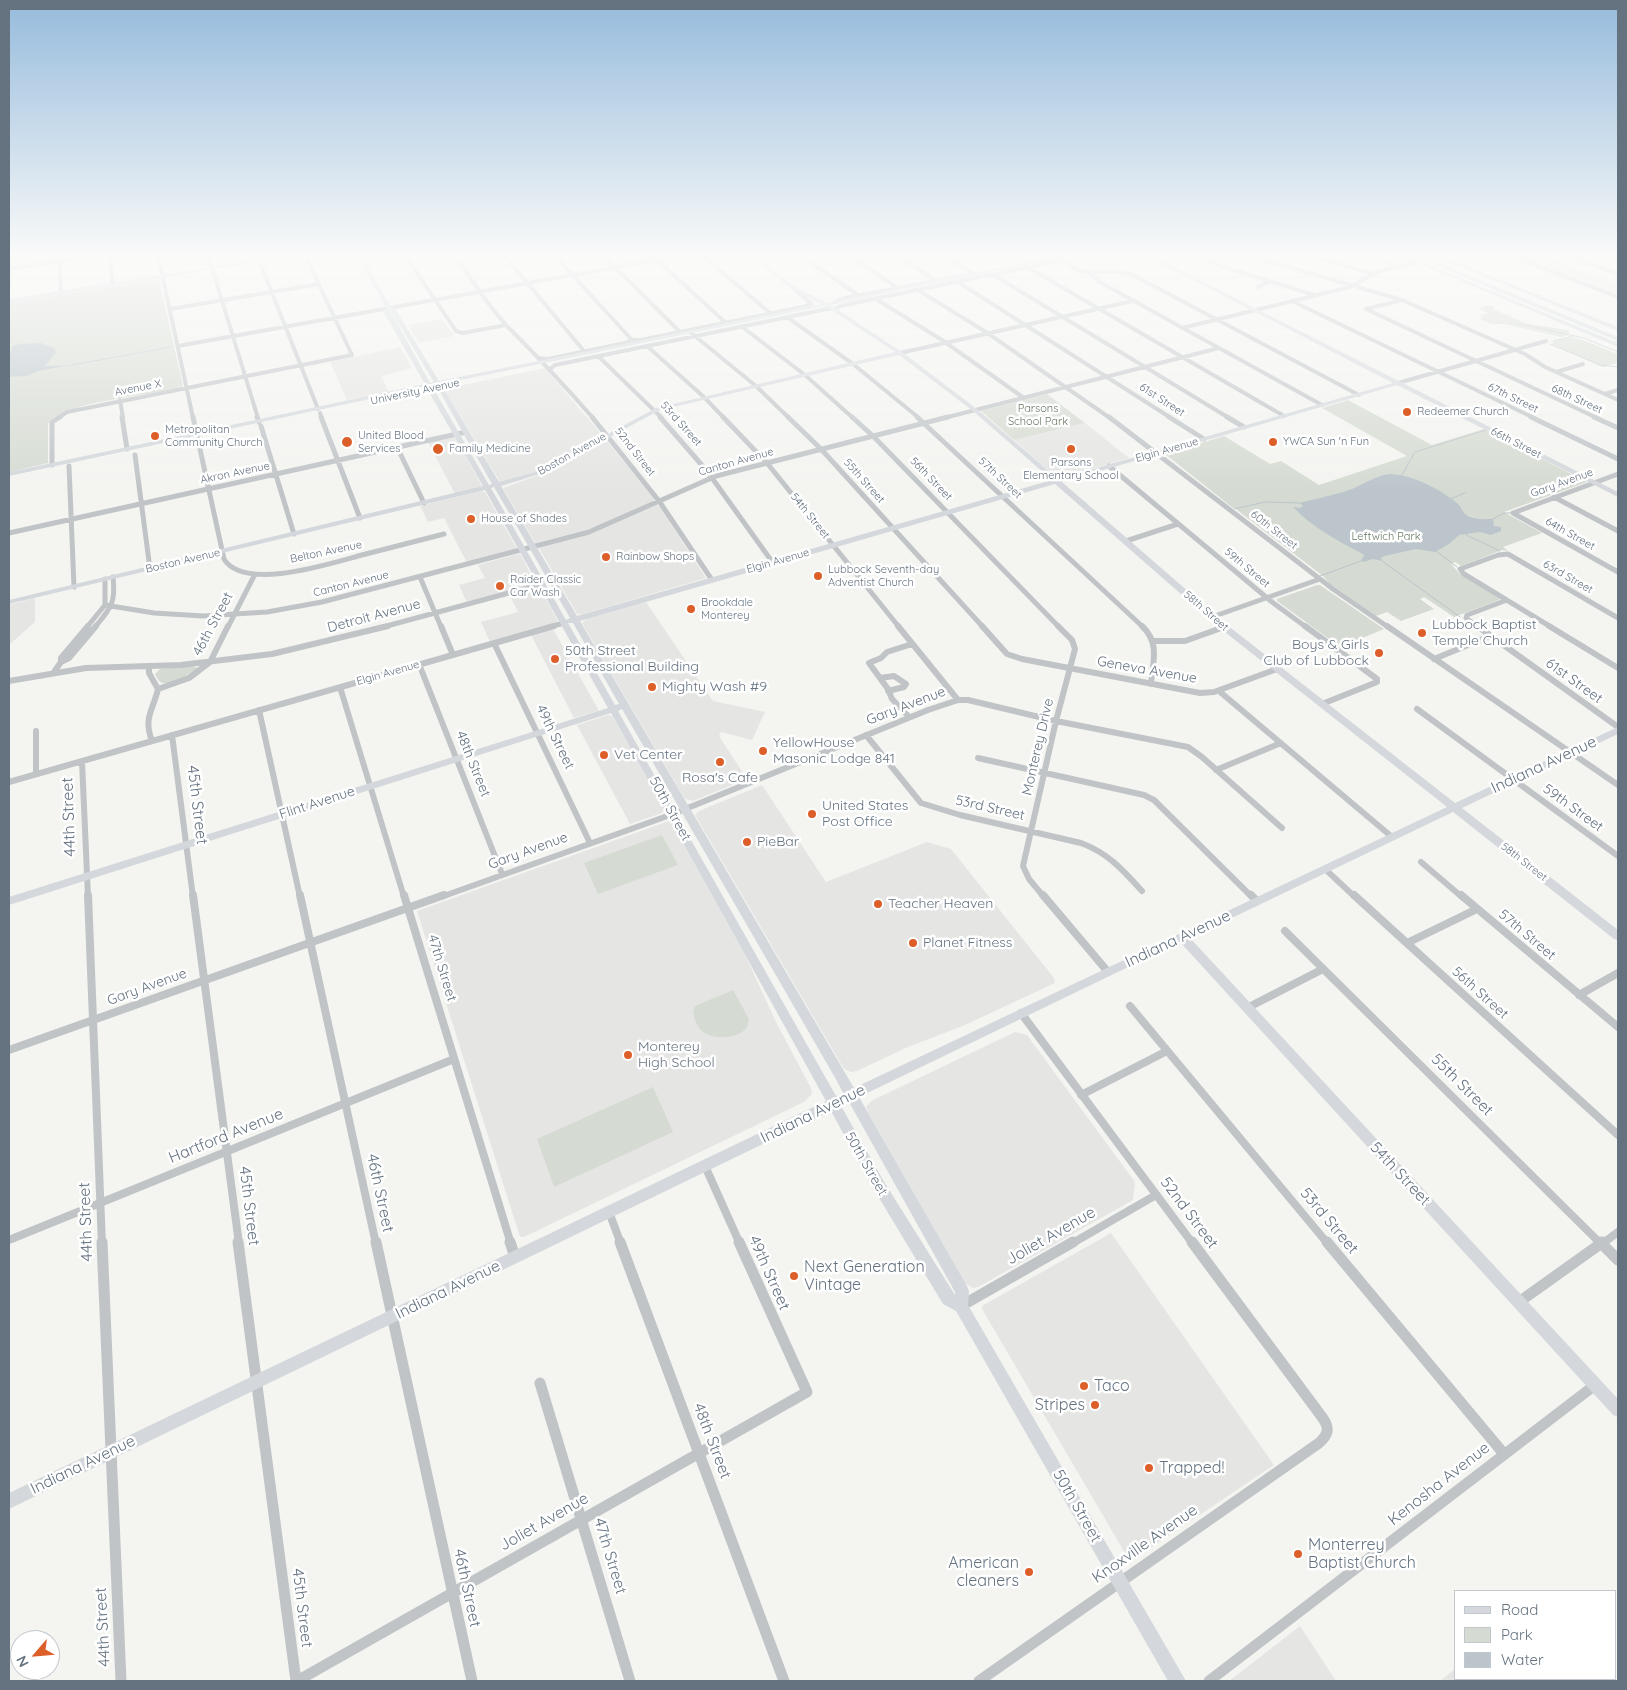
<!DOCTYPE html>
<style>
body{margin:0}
#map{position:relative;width:1627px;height:1690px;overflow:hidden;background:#f4f5f1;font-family:Quicksand,sans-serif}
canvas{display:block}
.frame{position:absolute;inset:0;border:10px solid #657381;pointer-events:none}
.legend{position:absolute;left:1454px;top:1590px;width:162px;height:90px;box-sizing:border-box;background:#fff;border:1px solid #c1c7cd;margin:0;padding:6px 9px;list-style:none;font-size:15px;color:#657381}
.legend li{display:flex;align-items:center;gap:10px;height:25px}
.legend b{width:25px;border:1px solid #c1c7cd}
.north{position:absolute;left:10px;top:1630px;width:50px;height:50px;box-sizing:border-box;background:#fff;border:1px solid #c1c7cd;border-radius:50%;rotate:243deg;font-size:14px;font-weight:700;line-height:20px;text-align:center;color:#657381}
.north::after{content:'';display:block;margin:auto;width:18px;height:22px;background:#dc5f29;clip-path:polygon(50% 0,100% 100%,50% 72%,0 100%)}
</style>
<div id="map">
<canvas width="1627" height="1690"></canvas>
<div class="frame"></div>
<ul class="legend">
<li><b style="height:6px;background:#d4d8dc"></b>Road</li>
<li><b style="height:14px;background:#d5dbd2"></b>Park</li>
<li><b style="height:14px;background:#bbc5cb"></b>Water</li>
</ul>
<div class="north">N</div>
</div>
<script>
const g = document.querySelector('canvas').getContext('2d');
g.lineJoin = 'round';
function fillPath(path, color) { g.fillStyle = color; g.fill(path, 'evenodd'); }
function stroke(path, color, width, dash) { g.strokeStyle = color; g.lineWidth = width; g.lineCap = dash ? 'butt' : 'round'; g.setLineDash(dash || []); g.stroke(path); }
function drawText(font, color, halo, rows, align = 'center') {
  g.font = font + ' Quicksand,sans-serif'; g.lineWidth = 5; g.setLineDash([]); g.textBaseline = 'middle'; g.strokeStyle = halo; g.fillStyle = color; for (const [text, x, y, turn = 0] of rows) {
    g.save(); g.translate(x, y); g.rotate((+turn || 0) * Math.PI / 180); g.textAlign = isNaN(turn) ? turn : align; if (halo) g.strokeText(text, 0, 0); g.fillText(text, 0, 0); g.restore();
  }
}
fillPath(new Path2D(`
 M1514 255H1540L1618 284V295Z
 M442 319 455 336 419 343 408 325Z
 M400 347 412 368 381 376 389 392 347 400 330 362Z
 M545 368 602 435 536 472 500 482 444 389Z
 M1085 423 1129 458 1062 477H1056L1014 440Z
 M455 437 482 486 455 494 428 442Z
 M606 440 654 498V501L594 528 535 543 503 488 544 473Z
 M481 491 485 492 517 549 467 563 444 518 428 522 420 506Z
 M657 505 660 507 706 578 583 614H577L539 548 567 540Z
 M518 554 521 555 535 583 467 603 459 585 485 578 478 565Z
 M537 588 541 590 558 621 557 622 490 642 481 622 518 612 510 596Z
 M35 598V622L9 645V605Z
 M646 602 713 701 765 712 752 740 721 732 719 736 747 779 693 801 685 799 582 623 587 619Z
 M553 629 598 709V711L574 718 531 635Z
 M608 715 612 716 664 807 662 813 630 824 577 725Z
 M762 785 826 882 927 842 951 849 1054 978 1055 983 965 1025 908 1047 857 1071 851 1072 844 1069 695 815 699 811Z
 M669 821 672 823 746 957 777 1024 811 1088 812 1094 804 1102 524 1237H520L417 911Z
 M1015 1032 1027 1035 1135 1182 1133 1200 978 1287 973 1288 965 1283 869 1114 866 1107 871 1101Z
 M1111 1233 1274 1465 1134 1559 1125 1553 982 1309V1306Z
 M1300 1626 1336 1681H1229Z
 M1456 1668V1679H1594L1596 1681H1440Z`), '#e5e6e4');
fillPath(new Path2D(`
 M159 279 183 386C155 396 61 401 48 424V463L9 472V303Z
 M1490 305 1495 308 1493 309 1528 324 1569 330 1568 335 1561 337 1504 324H1491L1480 319 1483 317 1479 316 1488 313 1478 308Z
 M1570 337 1583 340 1618 354V363L1603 367 1552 345 1554 341Z
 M1047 394 1085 423 1014 440 981 411Z
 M1348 400 1432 445 1484 429 1587 482 1504 512 1542 533 1503 547 1508 551 1502 550 1461 566 1455 562 1451 564 1458 572 1500 598 1499 600 1454 617 1424 597 1420 599 1434 609 1401 621 1387 612 1376 616 1329 583 1323 576 1237 510V508H1233L1165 454 1224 436 1270 464 1281 461 1319 485 1407 456 1322 408Z
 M1317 585H1320L1384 629 1360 639 1366 644 1347 652 1277 601V599Z
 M192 666 198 668C191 673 172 686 163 683 159 683 157 677 155 674L160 669Z
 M662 835 678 865 598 894 584 863Z
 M733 990 749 1019C748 1021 749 1024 747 1027 738 1041 708 1040 699 1028 696 1023 694 1018 693 1012L695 1006Z
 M653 1087 673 1132 554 1187 537 1139Z`), '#d5dbd2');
fillPath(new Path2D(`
 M41 343 54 348 56 352 45 366 72 365 42 370 26 376 9 377V357L13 346 20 344Z
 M1389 474C1411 474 1440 489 1457 503 1462 507 1463 515 1470 517 1477 520 1485 519 1493 519L1494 526 1501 527V531L1491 535 1480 532 1459 535 1449 544 1435 552 1416 549 1384 556 1381 558 1382 561 1373 559 1363 562 1361 560 1364 556 1363 554C1338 541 1313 528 1293 507L1300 508 1303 506 1299 503C1315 499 1335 495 1352 489 1364 484 1375 476 1389 474Z`), '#bbc5cb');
stroke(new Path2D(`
 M1516 323 1584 338 1618 352
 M1553 341 1573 336
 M1550 344 1600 365 1618 367
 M72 365 171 347
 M1402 475 1415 452 1486 430
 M1450 499 1465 493
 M1234 509 1265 502 1299 503
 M1493 519 1504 513H1513
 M1466 535 1500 551
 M1436 551 1457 567
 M1382 561 1460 617
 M1320 576 1361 561`), '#bbc5cb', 1);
stroke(new Path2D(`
 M59 255 61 293
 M109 255 113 285
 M158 255 193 418
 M208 255 258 418
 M257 255 318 409
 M405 255 456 331 463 333 506 325
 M454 255C470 276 489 308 507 326 537 356 565 386 593 418
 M504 255 584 351
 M554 255 633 341
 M603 255 680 332
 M652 255 726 323
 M702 255 770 313
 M800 255 858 295
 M850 255 897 288
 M898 255 935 280
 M944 255 977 276
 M1196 255 1221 266 1314 295
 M1248 255 1402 300 1525 354 1545 367 1618 400
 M1308 255 1374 274
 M1371 255 1398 267
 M1509 255 1618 297
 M1565 255 1618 274
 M1615 255 1618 256
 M1057 258 1078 270 1089 272 1098 281 1322 405
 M1027 267 1284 416
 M9 269 102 255
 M1089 272H1120L1133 275 1359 395
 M992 274 1229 418
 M958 282 1171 418
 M9 286 10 255
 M1258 287 1270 281
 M793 288 812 304
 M918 290 986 332 1110 418
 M876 299 942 340 1024 398
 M1292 301 1534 418
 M835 302 845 298 963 276
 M170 309 319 284
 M1366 309 1597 418
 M1366 309 1402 300
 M787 317 853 364 919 418
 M741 326 805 375 853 418
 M1182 328 1350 287 1379 271 1417 262
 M690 332 756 386 789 418
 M178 346 684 255
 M647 346 705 398 724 418
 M900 353 1133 301
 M598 356 662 418
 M538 358 548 359 625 343 631 340H641L807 306 810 302
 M550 369 555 365 827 309H835L840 306 989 275 995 276 1000 273 1061 260
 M1556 372 1583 364
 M1398 383 1546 341
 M1605 394 1618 390
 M120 400 123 418
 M320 413 322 418
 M58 418 67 412 352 355 305 255
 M944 418 1219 348`), '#c0c4c7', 4);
stroke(new Path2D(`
 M122 417 127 449
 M193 417 224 559C244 592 332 563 362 555 390 548 417 541 444 534
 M257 417 259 422
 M321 417 360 518
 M592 417 659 501 712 580
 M660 417 707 471 773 563
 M723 417 767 463 899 627
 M788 417 821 449 983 627
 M852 417 873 436 1059 627
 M917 417 1143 627
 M1109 417 1333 589 1388 627
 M1169 417 1204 439
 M1227 417 1244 427
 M1531 417 1618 459
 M1594 417 1618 428
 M261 426 294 534
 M397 447 424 503
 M135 455 150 569
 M52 465V422L60 417
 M69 466 74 587
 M1109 466 1272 602 1306 627
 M1618 474 1513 513 1618 572
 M1554 497 1618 531
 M9 533 466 432
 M1126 541 1178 524
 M420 577 441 627
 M105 605 154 613 203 616 267 612 322 602 589 532 716 476 948 417
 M1212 617 1320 579
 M87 627 105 605V579
 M95 627C111 608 116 603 113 577
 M228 627 255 574
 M383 627 542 584
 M549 627 564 623
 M1479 627 1466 618 1467 615 1507 600
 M1551 627 1464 574 1460 569 1498 555 1508 554 1618 618`), '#c0c4c7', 5);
stroke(new Path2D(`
 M441 626 453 655
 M898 626 958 700
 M982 626 1007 654 1022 659 1200 693 1214 692 1277 669
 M1142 626C1160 643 1153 661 1151 684
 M1305 626 1377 679V682L1322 704
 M1387 626 1618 785
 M1477 626 1618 727
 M1549 626 1618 668
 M1154 641H1185L1224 627
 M494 643 590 843
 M1434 659 1490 636
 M61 662 69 658 96 626
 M419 664 502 874
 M149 667V673L158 689C153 711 143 717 152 741
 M54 672 61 662V658L88 626
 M880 678 894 676 906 684 904 687 888 691
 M9 681 86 668 181 665 272 654 388 626
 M340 687 404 897
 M158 689 189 678 210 662 228 626
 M1219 691 1392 837
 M1417 709 1618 856
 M259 710 300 897
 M909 717 892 699 888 689 869 663 881 658 887 652 912 644
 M36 731V774
 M172 735 193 897
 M866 735 921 803 960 815 1081 843C1108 853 1123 870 1142 891
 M978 758 1144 795 1154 800 1252 897
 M82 761 88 897
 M1216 770 1281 743
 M9 782 554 626
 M1421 862 1462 897
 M1325 869 1355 897
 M441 897 673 814 928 710 958 700H968L1056 721 1188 747 1202 757 1282 828
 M1044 897 1029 879 1023 866 1056 721 1075 649 1072 640 1058 626`), '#c0c4c7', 6);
stroke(new Path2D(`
 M88 895 102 1244
 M193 895 239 1244
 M300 895 376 1244
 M404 895 511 1244
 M1043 895 1108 972
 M1251 895 1257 901
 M1354 895 1618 1135
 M1461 895 1618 1027
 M1285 931 1601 1244
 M1407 943 1477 909
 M1579 995 1618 973
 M1130 1006 1328 1244
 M1247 1008 1323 969
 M1021 1013 1193 1244
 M9 1050 444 895
 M1081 1095 1167 1051
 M705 1166 740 1244
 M609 1212 621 1244
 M9 1240 454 1059
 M1071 1244 1156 1195
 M1602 1244 1618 1232`), '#c0c4c7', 8);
stroke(new Path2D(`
 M102 1242 121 1681
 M238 1242 296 1681
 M376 1242 472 1681
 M510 1242 515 1257
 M620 1242 784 1681
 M1327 1242 1504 1454
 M1600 1242 1618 1260
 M1519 1302 1603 1242
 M961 1306 1073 1242
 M540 1383 630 1681
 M297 1681 807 1392 739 1242
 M979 1681 1319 1443C1329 1434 1330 1428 1322 1417L1192 1242
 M1209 1681 1595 1385`), '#c0c4c7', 11);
fillPath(new Path2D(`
 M287 255H299L9 303V299Z
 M356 255H361L391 307 396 310 439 381 821 304 791 289 749 255H754L795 287 827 303 1062 255H1072L831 305 902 352 977 409 1058 479 1393 383 1144 255H1150L1618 492V497L1616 496 1397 385 1062 482 1227 625 1455 803 1618 727V734L1462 808 1618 930V940L1614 939 1453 812 1190 938 1618 1399V1417L1613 1415 1180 942 859 1097 967 1286 969 1291 968 1305 1186 1681H1168L956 1311 943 1304 873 1188 831 1111 9 1509V1493L826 1101 611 713 9 905V897L608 708 485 490 9 604V600L483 486 426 387 9 476V472L425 384 383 311 386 308ZM825 306 895 352 656 408 539 471 499 482 441 384ZM390 310 391 311 434 382 430 383ZM899 355 973 411 1052 480 577 616 501 486 543 473 660 410ZM436 385 492 484 489 485 432 386ZM1055 484 1221 629 1447 807 854 1088 580 621ZM494 487 570 618 566 620 491 488ZM568 623H573L619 704 615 705ZM622 709 837 1081 843 1093 836 1096 618 711ZM849 1102 955 1292V1295L883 1180 841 1106Z
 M1398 255H1405L1618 343V347Z
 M1432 255H1439L1618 327V331Z`), '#d4d8dc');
fillPath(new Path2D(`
 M1410 255H1419L1618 337V341Z`), '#d4d8dc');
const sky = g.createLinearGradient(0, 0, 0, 492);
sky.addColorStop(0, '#96bbdc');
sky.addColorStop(0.52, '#fafaf9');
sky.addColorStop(1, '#fafaf900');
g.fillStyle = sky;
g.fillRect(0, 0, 1627, 492);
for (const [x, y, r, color] of [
 [1407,412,5,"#dc5f29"],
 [155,436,5,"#dc5f29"],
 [347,442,6,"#dc5f29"],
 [1273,442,5,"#dc5f29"],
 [438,449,6,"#dc5f29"],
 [1071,449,5,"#dc5f29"],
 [471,519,5,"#dc5f29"],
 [606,557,5,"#dc5f29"],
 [818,576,5,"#dc5f29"],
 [500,586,5,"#dc5f29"],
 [691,609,5,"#dc5f29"],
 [1422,633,5,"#dc5f29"],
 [1379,653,5,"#dc5f29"],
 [555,659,5,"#dc5f29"],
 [652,687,5,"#dc5f29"],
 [763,751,5,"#dc5f29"],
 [604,755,5,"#dc5f29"],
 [720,762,5,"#dc5f29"],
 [812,814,5,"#dc5f29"],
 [747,842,5,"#dc5f29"],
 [878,904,5,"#dc5f29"],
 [913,943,5,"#dc5f29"],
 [628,1055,5,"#dc5f29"],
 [794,1276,5,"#dc5f29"],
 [1084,1386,5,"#dc5f29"],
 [1095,1405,5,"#dc5f29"],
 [1149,1468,5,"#dc5f29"],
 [1298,1554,5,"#dc5f29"],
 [1029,1572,5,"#dc5f29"]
]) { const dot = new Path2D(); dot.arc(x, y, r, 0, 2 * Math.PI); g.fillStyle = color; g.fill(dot); stroke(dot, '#fff', 2); }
drawText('11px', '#657381', '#fff', [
 ["Avenue X",138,388,-11],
 ["University Avenue",415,392,-12],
 ["67th Street",1513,398,26],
 ["68th Street",1577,399,25],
 ["61st Street",1162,400,33],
 ["53rd Street",681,424,48],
 ["66th Street",1516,443,27],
 ["Elgin Avenue",1167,450,-16],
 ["52nd Street",635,452,52],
 ["Boston Avenue",572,454,-29],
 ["Canton Avenue",736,462,-16],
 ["Akron Avenue",235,473,-12],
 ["57th Street",1000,478,43],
 ["56th Street",931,479,46],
 ["55th Street",864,481,48],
 ["Gary Avenue",1562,483,-20],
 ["54th Street",810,516,51],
 ["60th Street",1274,530,38],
 ["64th Street",1570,534,29],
 ["Belton Avenue",326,552,-12],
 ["Boston Avenue",183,561,-13],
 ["Elgin Avenue",778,561,-16],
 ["59th Street",1247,568,40],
 ["63rd Street",1568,577,30],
 ["Canton Avenue",351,584,-14],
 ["58th Street",1206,611,41],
 ["Elgin Avenue",388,673,-16],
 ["58th Street",1524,862,38]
]);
drawText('11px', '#667863', '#fff', [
 ["Parsons",1038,409],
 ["School Park",1038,422],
 ["Leftwich Park",1386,537]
]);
drawText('11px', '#657381', '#fff', [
 ["Redeemer Church",1417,412],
 ["Metropolitan",165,430],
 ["Community Church",165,443],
 ["United Blood",358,436],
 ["Services",358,449],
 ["YWCA Sun 'n Fun",1283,442],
 ["Family Medicine",449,449],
 ["Parsons",1071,463,"center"],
 ["Elementary School",1071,476,"center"],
 ["House of Shades",481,519],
 ["Rainbow Shops",616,557],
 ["Lubbock Seventh-day",828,570],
 ["Adventist Church",828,583],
 ["Raider Classic",510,580],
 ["Car Wash",510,593],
 ["Brookdale",701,603],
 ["Monterey",701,616]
], 'left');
drawText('14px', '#657381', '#fff', [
 ["Detroit Avenue",374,616,-15],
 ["46th Street",213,624,-62],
 ["Geneva Avenue",1147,670,10],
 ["61st Street",1574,681,36],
 ["Gary Avenue",906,706,-21],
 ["49th Street",555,737,64],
 ["Monterey Drive",1038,747,-77],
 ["48th Street",473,764,68],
 ["Flint Avenue",317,803,-18],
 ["53rd Street",990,808,13],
 ["59th Street",1573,808,36],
 ["50th Street",670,809,61],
 ["Gary Avenue",528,851,-20],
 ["57th Street",1527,935,40],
 ["47th Street",442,968,73],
 ["Gary Avenue",147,987,-20],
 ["56th Street",1480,993,42],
 ["50th Street",866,1164,60]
]);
drawText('14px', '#657381', '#fff', [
 ["Lubbock Baptist",1432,625],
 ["Temple Church",1432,641],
 ["Boys & Girls",1369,645,"right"],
 ["Club of Lubbock",1369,661,"right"],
 ["50th Street",565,651],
 ["Professional Building",565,667],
 ["Mighty Wash #9",662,687],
 ["YellowHouse",773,743],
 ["Masonic Lodge 841",773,759],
 ["Vet Center",614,755],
 ["Rosa's Cafe",720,778,"center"],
 ["United States",822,806],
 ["Post Office",822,822],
 ["PieBar",757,842],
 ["Teacher Heaven",888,904],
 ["Planet Fitness",923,943],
 ["Monterey",638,1047],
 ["High School",638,1063]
], 'left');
drawText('16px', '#657381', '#fff', [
 ["Indiana Avenue",1544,765,-25],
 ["45th Street",197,805,83],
 ["44th Street",69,817,-92],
 ["Indiana Avenue",1178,939,-25],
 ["55th Street",1462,1085,45],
 ["Indiana Avenue",813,1114,-26],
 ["Hartford Avenue",226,1136,-22],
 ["54th Street",1400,1174,47],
 ["46th Street",380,1193,78],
 ["45th Street",249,1206,83],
 ["52nd Street",1189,1213,53],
 ["53rd Street",1329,1221,50],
 ["44th Street",86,1222,-92],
 ["Joliet Avenue",1051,1236,-30],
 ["49th Street",769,1273,66],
 ["Indiana Avenue",448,1290,-26],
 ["48th Street",712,1441,69],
 ["Indiana Avenue",83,1465,-26],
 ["Kenosha Avenue",1439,1484,-38],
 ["50th Street",1077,1506,60],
 ["Joliet Avenue",544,1522,-30],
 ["Knoxville Avenue",1145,1544,-35],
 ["47th Street",610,1556,73],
 ["46th Street",467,1588,78],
 ["45th Street",302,1608,83],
 ["44th Street",103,1627,-93]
]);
drawText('16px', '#657381', '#fff', [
 ["Next Generation",804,1267],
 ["Vintage",804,1285],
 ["Taco",1094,1386],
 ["Stripes",1085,1405,"right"],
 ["Trapped!",1159,1468],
 ["Monterrey",1308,1545],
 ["Baptist Church",1308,1563],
 ["American",1019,1563,"right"],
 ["cleaners",1019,1581,"right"]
], 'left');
</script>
